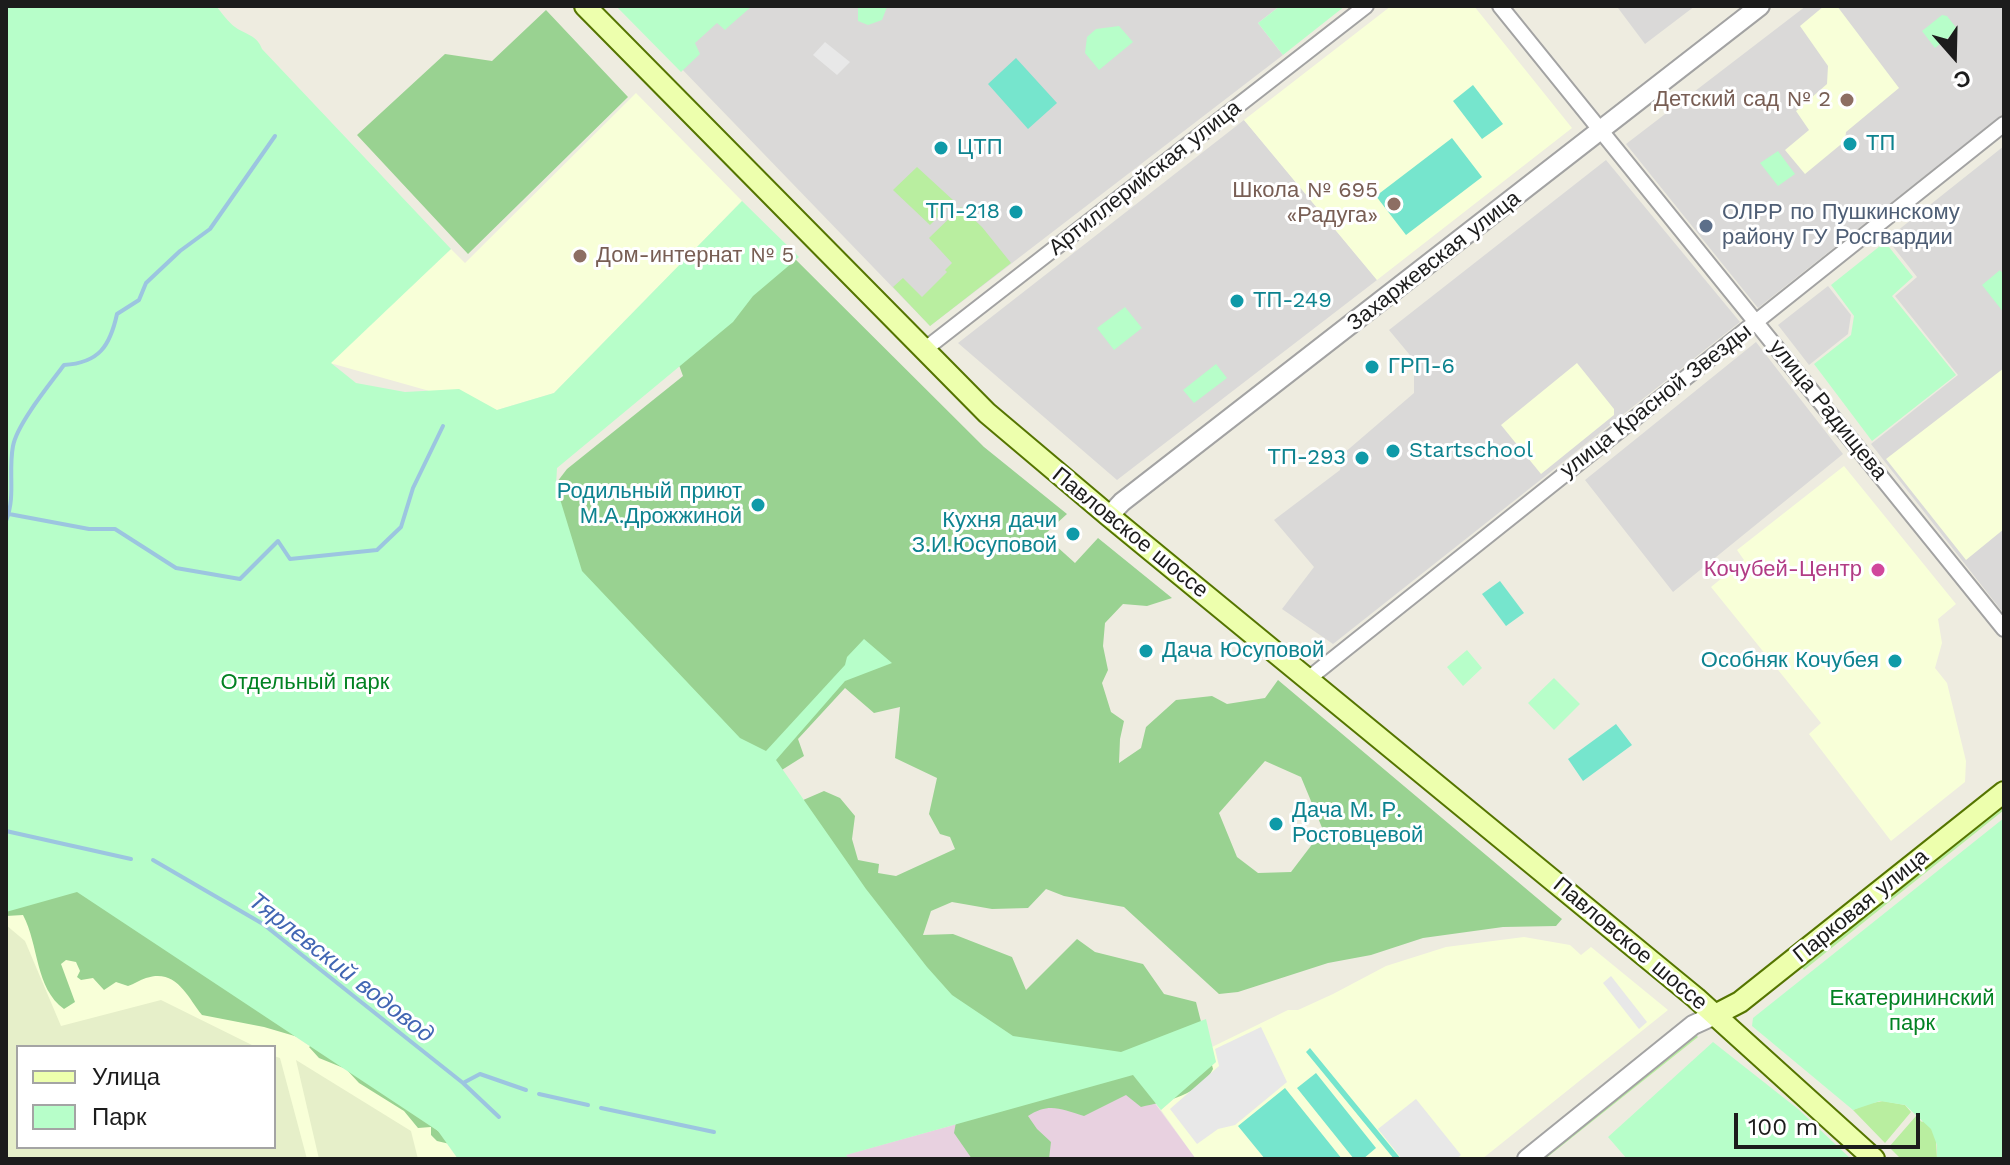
<!DOCTYPE html>
<meta charset="utf-8">
<style>
body{margin:0}
#map{position:relative;width:2010px;height:1165px;overflow:hidden;background:#eeece0;font-family:"Work Sans",sans-serif}
canvas{display:block}
.frame{position:absolute;inset:0;border:8px solid #1c1c1c;pointer-events:none}
.legend{position:absolute;left:16px;top:1045px;width:260px;height:104px;box-sizing:border-box;background:#fff;border:2px solid #a4a4a4;margin:0;padding:10px 14px;list-style:none;font-size:24px;color:#1c1c1c}
.legend li{display:flex;align-items:center;gap:16px;height:40px}
.legend b{width:40px;border:2px solid #a4a4a4}
.north{position:absolute;left:1914px;top:16px;width:80px;height:80px;-webkit-text-stroke:6px #fff;paint-order:stroke;rotate:160deg;font-size:22px;font-weight:700;line-height:32px;text-align:center;color:#1c1c1c}
.north::after{content:'';display:block;margin:auto;width:28px;height:36px;background:#1c1c1c;clip-path:polygon(50% 0,100% 100%,50% 72%,0 100%)}
.scale{position:absolute;left:1734px;top:1113px;width:186px;height:36px;box-sizing:border-box;border:4px solid #1c1c1c;border-top:0;padding-left:10px;font-size:24px;line-height:28px;white-space:nowrap;color:#1c1c1c;-webkit-text-stroke:6px #fff;paint-order:stroke}
</style>
<div id="map">
<canvas width="2010" height="1165"></canvas>
<div class="frame"></div>
<ul class="legend">
<li><b style="height:10px;background:#edffad"></b>Улица</li>
<li><b style="height:22px;background:#b7fec9"></b>Парк</li>
</ul>
<div class="north">С</div>
<div class="scale">100 m</div>
</div>
<script>
const g = document.querySelector('canvas').getContext('2d');
g.lineJoin = 'round';
function fillPath(path, color) { g.fillStyle = color; g.fill(path, 'evenodd'); }
function stroke(path, color, width, dash) { g.strokeStyle = color; g.lineWidth = width; g.lineCap = dash ? 'butt' : 'round'; g.setLineDash(dash || []); g.stroke(path); }
function drawText(font, color, halo, rows, align = 'center') {
  g.font = font + ' "Work Sans",sans-serif'; g.lineWidth = 6; g.setLineDash([]); g.textBaseline = 'middle'; g.strokeStyle = halo; g.fillStyle = color; for (const [text, x, y, turn = 0] of rows) {
    g.save(); g.translate(x, y); g.rotate((+turn || 0) * Math.PI / 180); g.textAlign = isNaN(turn) ? turn : align; if (halo) g.strokeText(text, 0, 0); g.fillText(text, 0, 0); g.restore();
  }
}
fillPath(new Path2D(`
 M621 6H1280L1258 23 1283 55 930 326Z
 M1620 6H1695L1645 44 1618 8Z
 M1806 6H2004V113L1758 308 1626 144Z
 M1244 120 1377 280 1117 480 958 343Z
 M2004 146V614L1871 444 1958 375 1895 296 1917 277 1887 239Z
 M1606 160 1740 322 1333 644 1282 609 1314 567 1274 520 1340 470 1343 454 1414 393V360L1389 330Z
 M1828 286 1851 315 1848 334 1809 365 1778 325Z
 M1756 342 1843 454 1673 592 1585 480Z`), '#dad9d8');
fillPath(new Path2D(`
 M1134 1075 1196 1159H849L845 1155Z`), '#e8d1e0');
fillPath(new Path2D(`
 M1391 6H1474L1572 128 1377 280 1244 120Z
 M1824 6H1837L1899 88 1846 132 1845 141 1805 174 1785 150 1809 130 1796 111 1827 84 1828 66 1800 26Z
 M636 93 742 201 554 393 497 410 330 363 451 249 465 263Z
 M1577 363 1614 409V415L1541 474 1501 425Z
 M2004 368V529L1966 560 1886 459Z
 M1844 466 1956 604 1938 619 1942 643 1935 668 1947 683 1966 761 1965 782 1891 841 1809 734 1821 723 1711 587 1744 560 1737 550Z
 M77 892 438 1131 458 1159H6V912ZM18 1047H274V1147H18Z
 M1524 937 1570 945 1581 955 1591 947 1668 1010 1482 1159H1196L1161 1110 1216 1062 1212 1047 1288 1010H1298L1333 994 1386 966 1446 947Z`), '#f8ffd8');
fillPath(new Path2D(`
 M6 925 25 941 61 1026 161 1000 256 1047H18V1147H274V1056L280 1058 307 1159H6Z
 M296 1060 411 1131 418 1159H319Z`), '#e6efc9');
fillPath(new Path2D(`
 M917 167 954 201 930 225 893 190Z
 M961 207 982 227 1011 263 930 326 893 287 903 278 922 297 947 272 945 270 952 263 929 238Z
 M2004 803V810L1804 970 1800 965Z
 M1695 1034 1698 1037 1545 1159H1538Z
 M1883 1101 1905 1105 1911 1112 1885 1143 1853 1110 1866 1104Z
 M1929 1115 1935 1121 1937 1159H1901L1889 1147 1916 1116 1922 1122Z`), '#b9eea0');
fillPath(new Path2D(`
 M546 10 628 97 468 254 357 135 445 54 492 61Z
 M775 239 984 447 1067 514 1044 535 1075 563 1098 538 1172 598 1147 606 1123 604 1105 623 1103 646 1108 670 1102 683 1111 712 1124 721 1120 739 1119 763 1141 748 1146 727 1176 700 1212 696 1227 704 1265 698 1278 680 1562 919 1556 926 1503 927 1423 938 1371 955 1328 963 1238 992 1219 994 1124 907 1064 896 1046 889 1028 908 992 909 952 902 931 911 923 935 953 934 1012 957 1026 990 1077 939 1095 952 1143 964 1164 994 1196 1002 1213 1069C1200 1095 1167 1101 1141 1107L1126 1095 1084 1116C1061 1109 1049 1102 1028 1116L1037 1129 1051 1142 1049 1159H972L954 1133 961 1095 988 1055 794 804 824 791 840 798 855 816 852 839 858 860 879 864 878 873 896 876 955 849 950 837 940 834 929 814 937 778 895 758 900 707 874 713 845 688 798 739 804 756 766 780 621 668 547 495 567 469 683 376 673 349ZM1265 761 1301 777 1323 830 1291 872 1258 873 1237 857 1219 813Z
 M158 885 454 1145 437 1141 431 1135V1127L418 1128 404 1111 359 1083 346 1069 319 1058 309 1047 315 1042 264 1027 202 1015C187 996 176 968 146 978 140 980 134 984 128 986L116 982 104 990 93 978 81 980 77 977 80 971 76 962 66 960 61 964 75 1002 64 1009C35 988 39 945 23 915L6 916V904L30 895Z`), '#99d291');
fillPath(new Path2D(`
 M6 6H216C222 13 228 22 235 27 246 35 257 35 262 49L451 249 331 363 356 383 405 392 459 389 497 410 554 393 742 201 799 257 753 296 733 322 557 468 556 486 582 571 740 738 766 751 845 665 847 657 864 639 892 663 845 681 776 760 866 889 927 967 952 995 1013 1036 1121 1052 1206 1019 1216 1062 1161 1110 1133 1075 846 1155 849 1159H458L438 1131 77 892 6 912Z
 M616 6H752L727 28 725 30 717 23 695 43 700 54 681 72Z
 M858 6 887 7 882 20 868 25 858 21Z
 M1280 6H1345L1283 55 1258 23Z
 M1942 15 1947 16 1958 30 1935 48 1922 31Z
 M1119 26 1133 42 1099 70 1085 53 1087 37 1096 29Z
 M1778 151 1795 174 1778 186 1760 163Z
 M1885 242 1913 277 1892 296 1956 375 1872 441 1814 364 1851 335 1854 316 1831 285Z
 M2000 270 2004 275V313L1982 285Z
 M1125 307 1142 328 1114 350 1097 328Z
 M1216 364 1227 378 1194 403 1183 390Z
 M1467 650 1482 668 1463 686 1447 667Z
 M1554 678 1580 704 1554 730 1528 703Z
 M2004 818V1159H1937V1145L1931 1129 1905 1105 1880 1101 1853 1110 1752 1026 1753 1018Z
 M1713 1042 1798 1109 1851 1159H1627L1608 1137Z`), '#b7fec9');
fillPath(new Path2D(`
 M1016 58 1057 103 1028 129 988 84Z
 M1473 85 1503 124 1482 139 1453 101Z
 M1452 138 1482 177 1406 235 1376 196Z
 M1500 581 1524 613 1506 626 1482 594Z
 M1616 724 1632 745 1583 781 1568 759Z
 M1310 1048 1401 1159H1394L1306 1052Z
 M1316 1073 1376 1148 1363 1159H1354L1297 1088Z
 M1285 1088 1342 1159H1265L1238 1126Z`), '#76e5cd');
fillPath(new Path2D(`
 M825 42 850 62 837 75 813 55Z
 M1611 976 1647 1022 1639 1029 1603 983Z
 M1261 1027 1287 1082 1235 1125 1218 1129 1197 1144 1170 1109 1219 1066 1215 1049Z
 M1416 1099 1461 1155 1456 1159H1402L1378 1129Z`), '#e8e8e8');
stroke(new Path2D(`
 M9 514 89 529H115L176 568 240 579 278 541 290 559 377 550 401 527 413 488 443 426
 M6 521C16 496 8 472 13 446 17 424 50 384 64 365 99 363 110 346 117 314L139 300 146 283 180 251 210 229 275 136
 M6 831 131 859
 M153 860 263 924 463 1083 499 1117
 M463 1083 480 1074 526 1090
 M539 1094 588 1105
 M601 1108 714 1132`), '#9cc5e0', 4);
const minor = new Path2D(`
 M1500 6 2004 629
 M924 350 1366 6
 M1308 679 2004 124`);
const tertiary = new Path2D(`
 M1109 516 1122 502 1760 6
 M1527 1159 1693 1025 1715 1015`);
const secondary = new Path2D(`
 M585 6 987 413 1109 516 1696 998 1874 1159
 M1715 1015 1740 1002 2004 792`);
stroke(minor, '#a3a3a3', 18);
stroke(tertiary, '#a3a3a3', 22);
stroke(secondary, '#557500', 24);
stroke(minor, '#fff', 14);
stroke(tertiary, '#fff', 18);
stroke(secondary, '#edffad', 20);
for (const [x, y, r, color] of [
 [1847,100,8,"#8d6e63"],
 [1850,144,8,"#0f9aa8"],
 [941,148,8,"#0f9aa8"],
 [1394,204,8,"#8d6e63"],
 [1016,212,8,"#0f9aa8"],
 [1706,226,8,"#5c6f8a"],
 [580,256,8,"#8d6e63"],
 [1237,301,8,"#0f9aa8"],
 [1372,367,8,"#0f9aa8"],
 [1393,451,8,"#0f9aa8"],
 [1362,458,8,"#0f9aa8"],
 [758,505,8,"#0f9aa8"],
 [1073,534,8,"#0f9aa8"],
 [1878,570,8,"#d1479c"],
 [1146,651,8,"#0f9aa8"],
 [1895,661,8,"#0f9aa8"],
 [1276,824,8,"#0f9aa8"]
]) { const dot = new Path2D(); dot.arc(x, y, r, 0, 2 * Math.PI); g.fillStyle = color; g.fill(dot); stroke(dot, '#fff', 3); }
drawText('22px', '#785e54', '#fff', [
 ["Детский сад № 2",1831,100],
 ["Школа № 695",1378,191],
 ["«Радуга»",1378,216],
 ["Дом-интернат № 5",596,256,"left"]
], 'right');
drawText('22px', '#0d838f', '#fff', [
 ["ТП",1866,144],
 ["ЦТП",957,148],
 ["ТП-218",1000,212,"right"],
 ["ТП-249",1253,301],
 ["ГРП-6",1388,367],
 ["Startschool",1409,451],
 ["ТП-293",1346,458,"right"],
 ["Родильный приют",742,492,"right"],
 ["М.А.Дрожжиной",742,517,"right"],
 ["Кухня дачи",1057,521,"right"],
 ["З.И.Юсуповой",1057,546,"right"],
 ["Дача Юсуповой",1162,651],
 ["Особняк Кочубея",1879,661,"right"],
 ["Дача М. Р.",1292,811],
 ["Ростовцевой",1292,836]
], 'left');
drawText('22px', '#1c1c1c', '#fff', [
 ["Артиллерийская улица",1145,178,-38],
 ["Захаржевская улица",1434,261,-38],
 ["улица Красной Звезды",1656,401,-38],
 ["улица Радищева",1828,410,51],
 ["Павловское шоссе",1130,533,39],
 ["Парковая улица",1861,906,-39],
 ["Павловское шоссе",1630,944,40]
]);
drawText('22px', '#4e5e75', '#fff', [
 ["ОЛРР по Пушкинскому",1722,213],
 ["району ГУ Росгвардии",1722,238]
], 'left');
drawText('22px', '#b23c85', '#fff', [
 ["Кочубей-Центр",1862,570]
], 'right');
drawText('22px', '#028222', '#fff', [
 ["Отдельный парк",305,683],
 ["Екатерининский",1912,999],
 ["парк",1912,1024]
]);
drawText('italic 24px', '#4166b3', '#fff', [
 ["Тярлевский водовод",341,968,38]
]);
</script>
